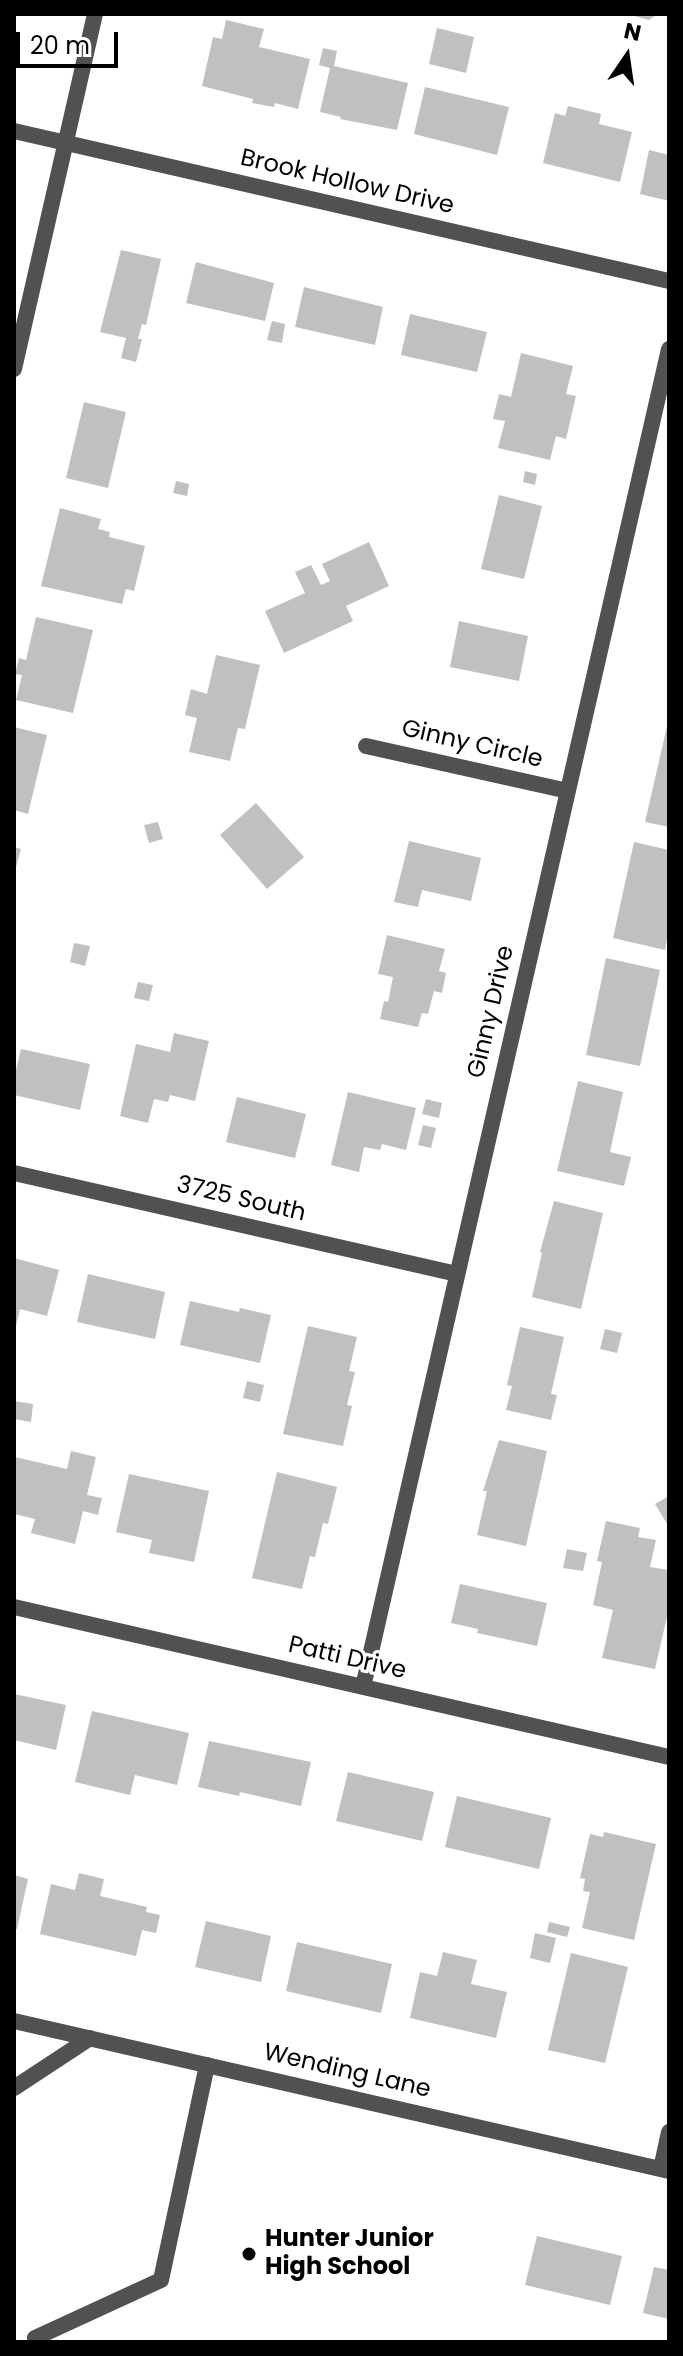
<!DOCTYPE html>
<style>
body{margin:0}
#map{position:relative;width:683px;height:2356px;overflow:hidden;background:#fff;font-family:Poppins,sans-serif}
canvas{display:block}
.frame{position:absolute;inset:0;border:16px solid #000;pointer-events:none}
.north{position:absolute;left:587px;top:16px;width:80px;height:80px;-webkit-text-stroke:6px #fff;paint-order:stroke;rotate:13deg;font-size:22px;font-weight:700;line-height:32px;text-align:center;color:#000}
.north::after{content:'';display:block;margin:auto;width:28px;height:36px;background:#000;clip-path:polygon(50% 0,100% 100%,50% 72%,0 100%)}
.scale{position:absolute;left:16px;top:32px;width:102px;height:36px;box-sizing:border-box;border:4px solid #000;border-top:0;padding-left:10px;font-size:24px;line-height:28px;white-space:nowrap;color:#000;-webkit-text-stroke:6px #fff;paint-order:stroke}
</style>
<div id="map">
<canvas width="683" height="2356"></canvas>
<div class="frame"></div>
<div class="north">N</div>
<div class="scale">20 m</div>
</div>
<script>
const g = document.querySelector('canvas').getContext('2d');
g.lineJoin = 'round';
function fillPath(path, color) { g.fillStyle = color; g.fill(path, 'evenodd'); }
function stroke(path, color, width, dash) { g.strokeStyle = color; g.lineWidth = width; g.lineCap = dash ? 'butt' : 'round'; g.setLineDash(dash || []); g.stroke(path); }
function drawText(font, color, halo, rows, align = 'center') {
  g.font = font + ' Poppins,sans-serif'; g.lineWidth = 7; g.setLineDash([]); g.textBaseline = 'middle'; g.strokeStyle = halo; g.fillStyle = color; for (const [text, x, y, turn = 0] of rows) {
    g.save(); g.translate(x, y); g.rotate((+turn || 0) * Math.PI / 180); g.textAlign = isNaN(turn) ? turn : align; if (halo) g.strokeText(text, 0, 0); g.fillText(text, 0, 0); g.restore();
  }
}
fillPath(new Path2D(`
 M627 14H658L649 20Z
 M226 20 264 29 259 47 310 59 298 109 275 103 274 107 252 103 253 99 202 86 213 37 222 39Z
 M437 28 474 37 466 73 429 64Z
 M323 48 337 51 334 66 408 83 397 130 340 119 341 117 320 112 330 68 319 65Z
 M425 87 509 107 497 155 414 134Z
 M568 106 601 114 599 124 632 132 620 182 543 163 555 113 565 116Z
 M649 150 669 155V201L640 194Z
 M121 250 161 259 146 325 142 324 138 339H142L136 362 121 358 126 338 100 332Z
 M196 262 274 283 265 321 186 303Z
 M304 287 383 307 375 345 295 327Z
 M410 314 487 332 477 372 401 355Z
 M272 321 285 324 282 343 267 340Z
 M521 353 573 366 566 394 576 396 566 439 556 436 550 460 498 448 505 421 493 419 499 394 511 397Z
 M84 402 126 412 108 488 66 478Z
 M525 471 537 474 535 485 523 482Z
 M176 481 189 484 187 496 173 493Z
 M499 495 542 506 524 579 481 569Z
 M60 508 101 519 98 529 110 532 109 537 145 546 134 591 126 589 122 604 41 586Z
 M369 542 389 586 346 606 353 621 284 653 265 611 305 593 295 572 311 565 321 585 330 581 322 564Z
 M36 617 93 630 73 713 16 700 22 675 15 674 19 658 26 660Z
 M459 621 528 636 519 681 450 667Z
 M216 655 260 665 245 729 238 728 230 761 189 752 197 718 185 715 191 689 207 694Z
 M668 722 669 723V827L645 822Z
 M14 727 47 735 28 814 14 810Z
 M256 803 304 857 267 889 220 835Z
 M158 822 163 839 149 843 144 825Z
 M409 841 481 858 471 901 422 890 418 907 394 902Z
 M634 842 669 850V940L667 939 665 950 613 938Z
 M14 847 21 849 15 871H14Z
 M387 935 445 949 439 971 446 973 442 993 434 991 428 1014 422 1013 418 1027 380 1019 384 1001 388 1002 393 977 378 974Z
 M74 943 90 946 85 966 70 962Z
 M606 958 660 970 640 1066 586 1055Z
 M138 982 153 985 149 1001 134 998Z
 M174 1033 209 1041 195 1101 170 1095 168 1102 154 1099 148 1123 120 1116 136 1044 170 1052Z
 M21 1049 90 1064 80 1110 14 1095V1078Z
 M578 1081 623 1092 610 1152 631 1157 624 1186 557 1171Z
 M348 1092 416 1108 406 1150 382 1144 380 1150 364 1147 359 1172 331 1165Z
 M237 1097 306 1114 295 1158 226 1142Z
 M426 1099 442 1103 439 1118 422 1114Z
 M423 1125 436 1128 431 1148 418 1145Z
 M554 1201 603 1213 581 1309 532 1297 542 1253 540 1252Z
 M14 1258 59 1270 47 1316 20 1309 15 1330Z
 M88 1274 165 1292 155 1339 77 1322Z
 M190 1301 239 1312 240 1308 271 1315 260 1363 180 1345Z
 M308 1326 357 1337 349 1371 355 1372 347 1405 352 1406 343 1446 283 1434Z
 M520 1327 564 1337 551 1394 557 1395 551 1420 506 1410 512 1386 507 1385Z
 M605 1329 622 1333 617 1353 600 1349Z
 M247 1381 264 1385 260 1402 243 1398Z
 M14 1401 33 1404 31 1422 14 1419Z
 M499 1440 547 1451 526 1546 477 1535 487 1491H483Z
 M71 1451 96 1457 87 1495 102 1498 98 1515 83 1511 75 1544 31 1533 35 1519 14 1514 15 1457 67 1469Z
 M277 1472 337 1487 328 1524 323 1523 315 1557 310 1556 302 1589 252 1578Z
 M129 1474 209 1491 194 1562 149 1553 152 1540 116 1532Z
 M669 1496V1527L655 1504Z
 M606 1521 640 1528 638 1537 656 1540 650 1567 669 1570V1608L655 1669 602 1658 613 1610 593 1605 602 1562 597 1561Z
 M567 1549 587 1553 583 1571 563 1568Z
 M460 1584 547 1603 537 1646 477 1633 478 1629 451 1623Z
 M14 1694 66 1705 56 1750 14 1740Z
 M92 1711 189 1733 177 1785 135 1775 130 1795 75 1782Z
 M209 1741 311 1762 301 1806 240 1792 239 1796 198 1787Z
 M348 1772 434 1792 422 1841 336 1821Z
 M457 1796 551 1818 539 1869 445 1847Z
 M604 1832 656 1844 634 1940 582 1928 590 1892 583 1891 585 1879 580 1878 590 1834 603 1837Z
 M79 1873 104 1879 100 1896 147 1907 146 1912 160 1915 156 1933 142 1930 136 1956 40 1934 51 1884 75 1890Z
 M14 1875 28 1879 17 1929H14Z
 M206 1921 271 1936 261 1982 195 1967Z
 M549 1922 570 1927 567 1937 547 1932Z
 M535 1933 556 1938 550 1963 530 1958Z
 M297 1942 392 1964 381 2013 286 1991Z
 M443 1952 477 1960 471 1984 507 1992 496 2038 410 2018 420 1972 437 1976Z
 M571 1953 628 1967 605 2063 548 2050Z
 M537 2236 622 2256 610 2305 525 2285Z
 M654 2267 669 2270V2319L643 2313Z`), '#c0c0c0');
stroke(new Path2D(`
 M14 2088 90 2038
 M35 2342V2338L161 2280 207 2065`), '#515151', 16);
stroke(new Path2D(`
 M14 131 669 281
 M14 369 95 14
 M366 746 568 791
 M14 1173 457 1274
 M14 1607 669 1757
 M363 1687 669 349
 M14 2021 669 2171
 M661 2169 669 2132`), '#515151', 16);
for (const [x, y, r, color] of [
 [249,2254,8,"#000"]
]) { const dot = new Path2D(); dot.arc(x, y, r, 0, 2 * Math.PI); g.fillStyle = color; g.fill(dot); stroke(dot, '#fff', 3); }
drawText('24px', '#000', '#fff', [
 ["Brook Hollow Drive",347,183,13],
 ["Ginny Circle",472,745,13],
 ["Ginny Drive",492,1012,-77],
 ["3725 South",241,1200,13],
 ["Patti Drive",347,1659,13],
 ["Wending Lane",347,2072,13]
]);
drawText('bold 24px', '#000', '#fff', [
 ["Hunter Junior",265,2240],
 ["High School",265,2268]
], 'left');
</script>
